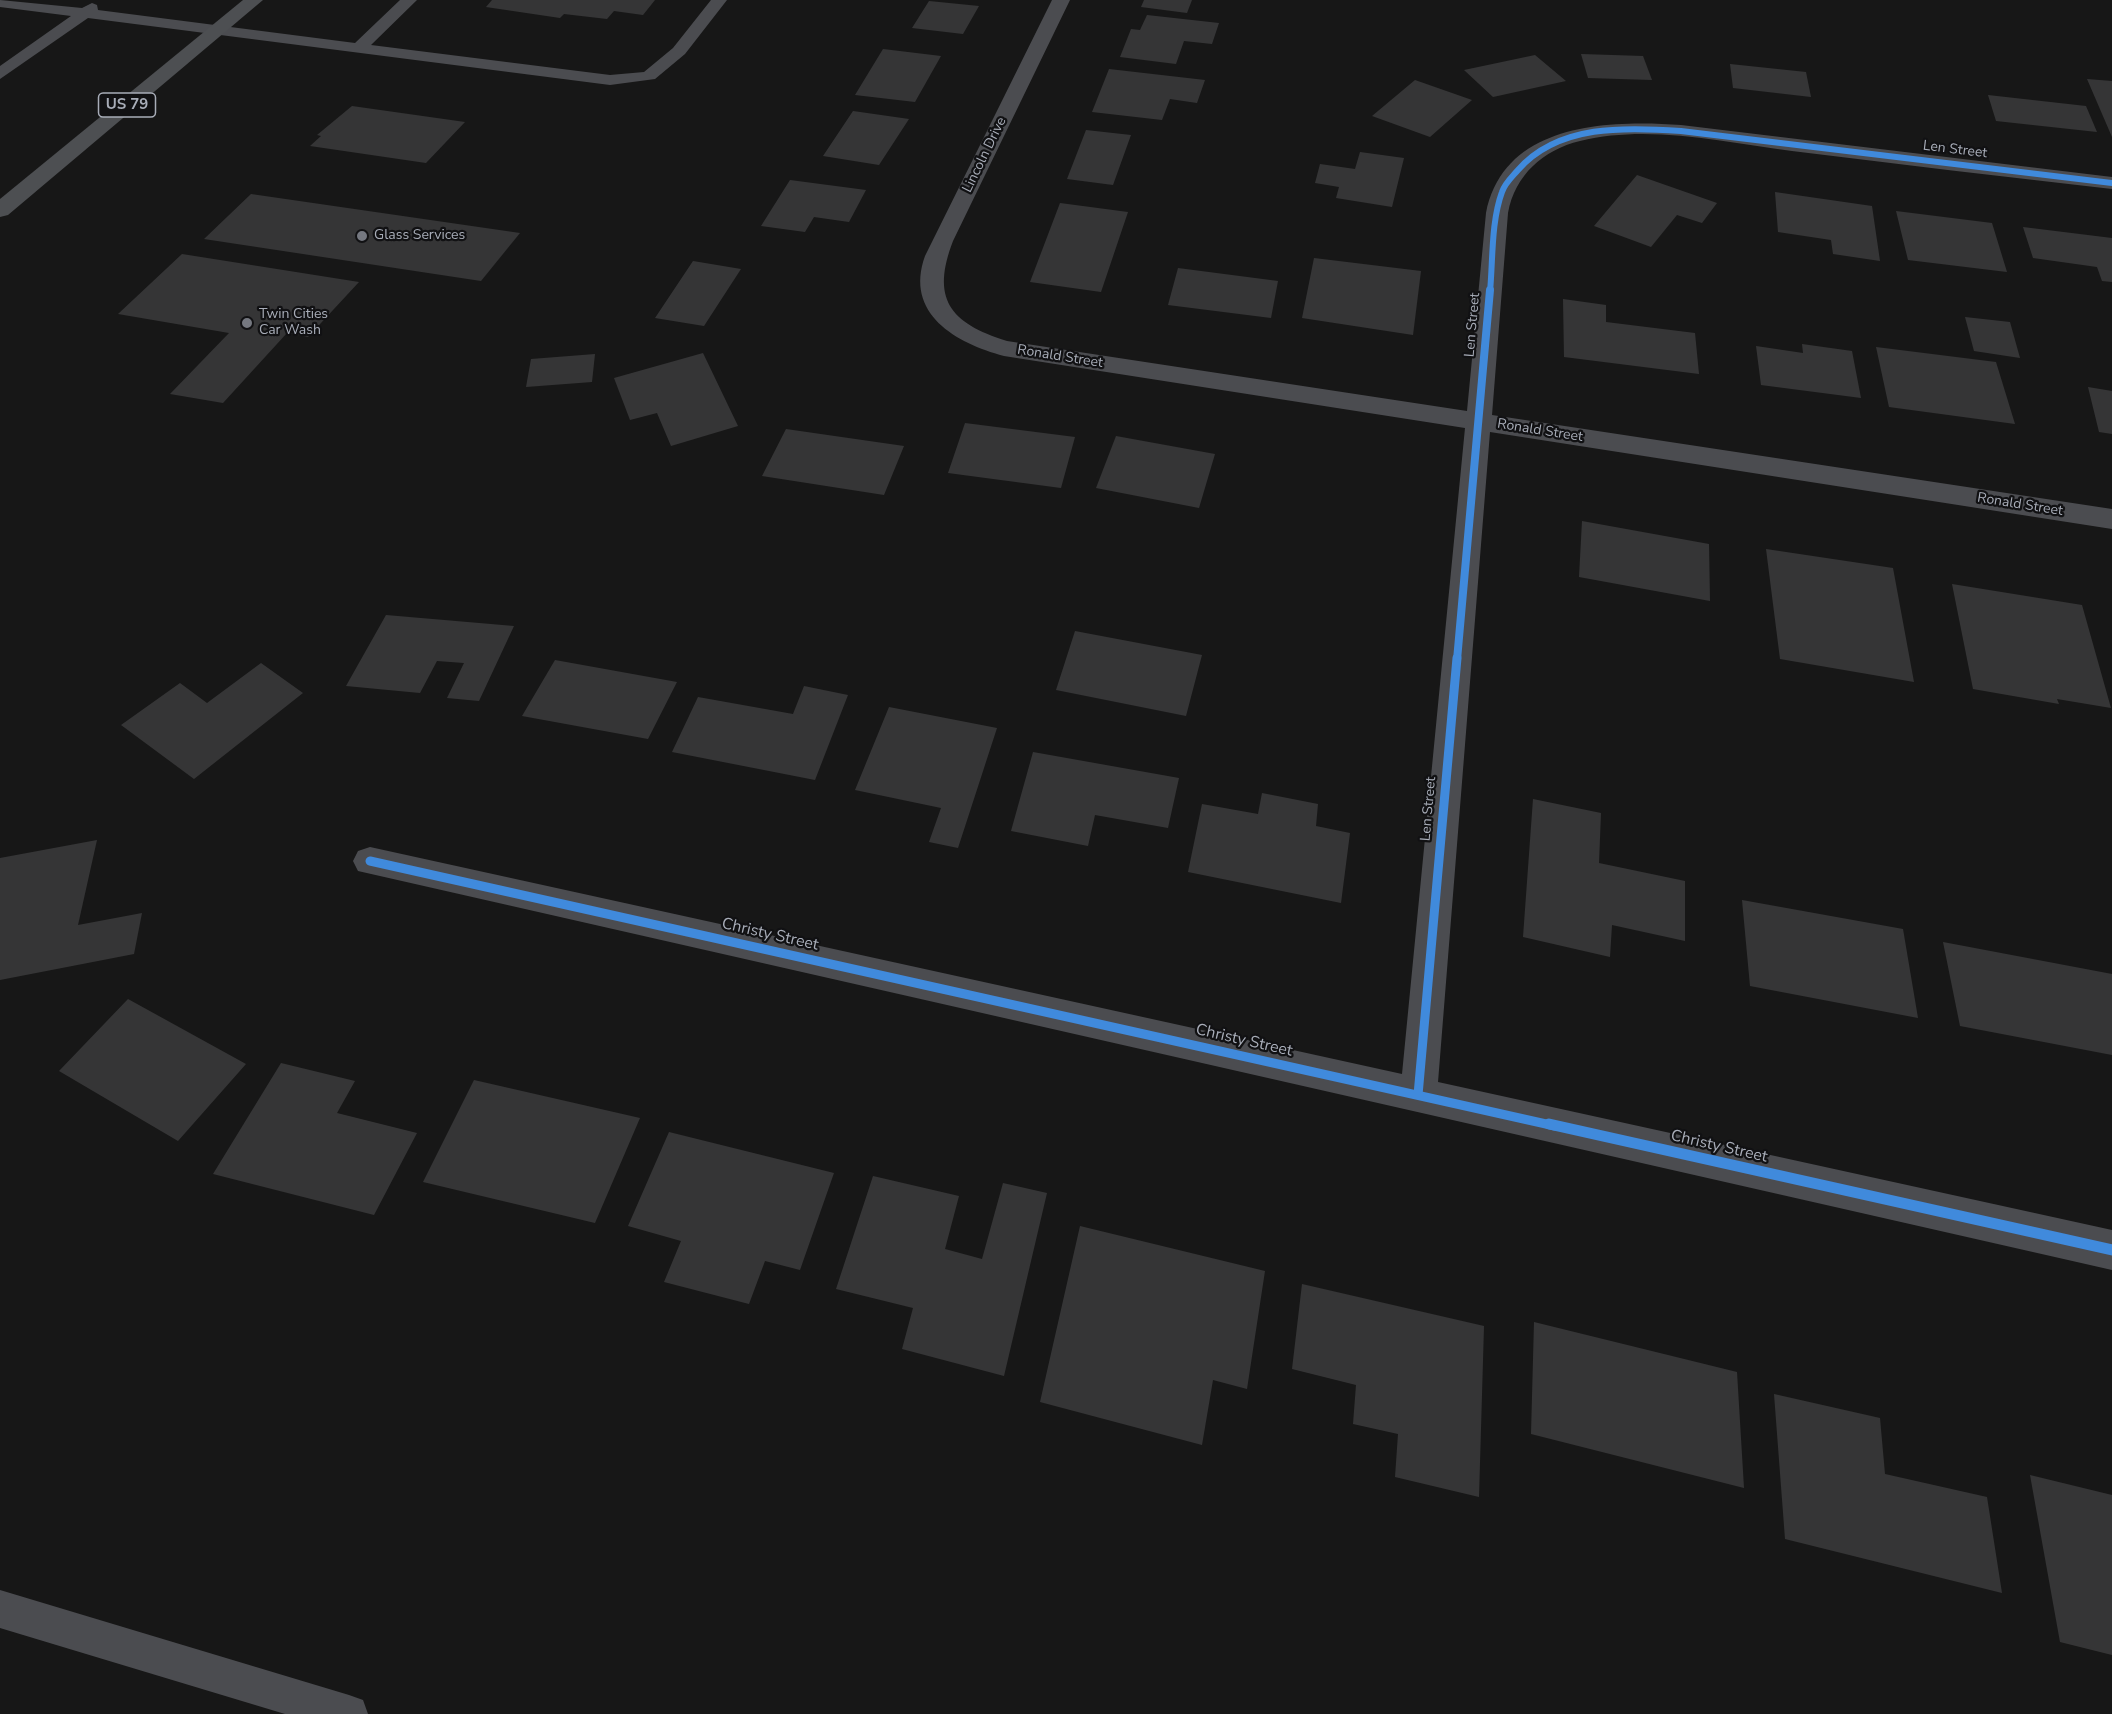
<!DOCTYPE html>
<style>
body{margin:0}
canvas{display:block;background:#171717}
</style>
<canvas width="2112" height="1714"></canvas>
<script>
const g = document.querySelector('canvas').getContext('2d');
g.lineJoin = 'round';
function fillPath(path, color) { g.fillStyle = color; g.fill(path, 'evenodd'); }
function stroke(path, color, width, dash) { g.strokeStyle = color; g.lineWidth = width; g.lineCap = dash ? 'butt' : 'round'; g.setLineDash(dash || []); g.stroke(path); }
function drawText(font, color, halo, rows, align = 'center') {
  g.font = font + ' "Nunito Sans",sans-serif'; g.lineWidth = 4.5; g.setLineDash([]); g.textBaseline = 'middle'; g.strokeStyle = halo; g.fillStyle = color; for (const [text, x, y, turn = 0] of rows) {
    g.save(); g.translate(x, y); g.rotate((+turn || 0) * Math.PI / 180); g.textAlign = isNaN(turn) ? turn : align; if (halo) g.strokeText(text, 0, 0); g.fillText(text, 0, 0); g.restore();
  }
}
fillPath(new Path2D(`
 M492 0H655L643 15 614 11 607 19 564 14 560 18 486 7Z
 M1144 0H1192L1187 13 1141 7Z
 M929 1 979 6 963 34 912 28Z
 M1147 15 1219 23 1212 44 1184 41 1176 64 1120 57 1131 29 1140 30Z
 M883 49 941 56 915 102 855 95Z
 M1581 54 1643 56 1652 80 1588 78Z
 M1535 55 1566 81 1493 97 1464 70Z
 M1730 64 1806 72 1811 97 1733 88Z
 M1109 69 1205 80 1197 103 1170 99 1162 120 1092 112Z
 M2087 79 2112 81V137Z
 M1415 80 1472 100 1430 137 1372 116Z
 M1988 95 2086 106 2097 132 1996 121Z
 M352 106 465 122 426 163 310 146 321 136 317 135Z
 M853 111 909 119 879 165 823 156Z
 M1086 130 1131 135 1113 185 1067 179Z
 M1360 152 1404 158 1392 207 1336 198 1339 187 1315 183 1320 164 1355 169Z
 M1637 175 1717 203 1702 223 1677 215 1651 247 1594 226Z
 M790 180 866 190 849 222 814 217 805 232 761 226Z
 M1775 192 1872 206 1880 261 1833 254 1831 240 1778 232Z
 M251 194 520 233 481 281 204 239Z
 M1060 203 1128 212 1101 292 1030 282Z
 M1896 211 1992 223 2007 272 1908 260Z
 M2023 227 2112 238V282L2102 281 2097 267 2033 258Z
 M182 254 359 282 308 337 287 333 223 403 170 394 229 333 118 314Z
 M1314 258 1421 271 1413 335 1302 318Z
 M693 261 741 269 704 326 655 318Z
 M1178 268 1278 281 1271 318 1168 305Z
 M1563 299 1606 305V322L1695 333 1699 374 1564 357Z
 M1965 317 2010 322 2020 358 1974 351Z
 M1802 344 1852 351 1861 398 1761 385 1756 346 1803 353Z
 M1876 347 1996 362 2015 424 1889 407Z
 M703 353 738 426 671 446 657 413 630 420 614 378Z
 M595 354 592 382 526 387 531 359Z
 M2088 387 2112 391V434L2099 432Z
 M965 423 1075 437 1061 488 948 473Z
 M786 429 904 446 884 495 762 476Z
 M1116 436 1215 454 1199 508 1096 488Z
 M1582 521 1709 544 1710 601 1579 577Z
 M1766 549 1893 568 1914 682 1780 659Z
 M1952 584 2082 605 2111 708 2057 699 2059 704 1973 689Z
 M386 615 514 626 479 701 447 698 464 663 437 661 420 693 346 686Z
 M1075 631 1202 655 1186 716 1056 690Z
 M555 660 677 682 648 739 522 716Z
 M261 663 303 693 194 779 121 725 180 683 207 703Z
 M804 686 848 695 815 780 672 752 698 697 793 714Z
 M889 707 997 728 958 848 929 842 941 808 855 790Z
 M1033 752 1179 778 1168 828 1095 815 1088 846 1011 831Z
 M1262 793 1318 804 1316 826 1350 833 1341 903 1188 872 1202 804 1258 814Z
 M1533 799 1601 813 1599 863 1685 881V941L1612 925 1610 957 1523 937Z
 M97 840 78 925 142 913 134 954 0 980V858Z
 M1742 900 1903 929 1918 1018 1750 986Z
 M1943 942 2112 974V1055L1960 1026Z
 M128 999 246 1064 178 1141 59 1071Z
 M281 1063 355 1081 337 1113 417 1133 374 1215 213 1174Z
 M474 1080 640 1118 595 1223 423 1182Z
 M669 1132 834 1173 800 1270 765 1261 749 1304 664 1282 681 1241 628 1226Z
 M873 1176 959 1196 945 1249 982 1259 1003 1183 1047 1193 1004 1376 902 1349 913 1308 836 1289Z
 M1080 1226 1265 1271 1247 1389 1213 1380 1202 1445 1040 1402Z
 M1302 1284 1484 1326 1479 1497 1395 1477 1398 1434 1353 1424 1356 1385 1292 1369Z
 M1534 1322 1737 1372 1744 1488 1531 1434Z
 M1774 1394 1880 1418 1885 1474 1987 1497 2002 1593 1785 1539Z
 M2030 1475 2112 1495V1655L2060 1642Z`), '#353536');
fillPath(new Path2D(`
 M0 0 82 8 92 3 97 5 98 10 355 43 400 0H417L371 45 610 75 644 72 673 48 711 0H727L685 54 655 79 610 85 88 18 0 79V66L71 16 0 7Z
 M0 1590 349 1695 363 1700 368 1714H285L0 1628Z`), '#4b4c50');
fillPath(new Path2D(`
 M1052 0H1070L953 241C931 298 949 323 1007 341L1467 411 1486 213C1504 123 1607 120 1681 125L2112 177V189C2005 177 1899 164 1792 151 1724 142 1648 124 1580 141 1543 150 1515 175 1508 213L1492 415 2112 509V529L1490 432 1438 1082 2112 1230V1270L358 871 353 861 358 851 370 847 1402 1074 1465 428 1004 356C956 343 904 314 925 256Z`), '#4b4c50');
fillPath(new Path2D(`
 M243 0H263L8 215 0 217V199Z`), '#4d4f52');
stroke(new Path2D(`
 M1490 292C1493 260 1491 222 1502 192 1505 183 1512 177 1518 170 1558 124 1626 127 1681 131L2112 183`), '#408adc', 6);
stroke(new Path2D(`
 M1457 660 1490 290`), '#408adc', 8);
stroke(new Path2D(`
 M370 861 1555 1126
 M1418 1095 1457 658`), '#408adc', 9);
stroke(new Path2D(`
 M1549 1124 2112 1250`), '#408adc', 11);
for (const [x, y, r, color] of [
 [362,236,6,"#757880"],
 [247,323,6,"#757880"]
]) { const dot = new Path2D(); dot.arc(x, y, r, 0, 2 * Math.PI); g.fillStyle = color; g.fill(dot); stroke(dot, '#111113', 2); }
drawText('14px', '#a8adb8', '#111113', [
 ["Len Street",1955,150,7],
 ["Lincoln Drive",985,155,-64],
 ["Len Street",1473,325,-85],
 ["Ronald Street",1060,357,9],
 ["Ronald Street",1540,431,9],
 ["Ronald Street",2020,505,9],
 ["Len Street",1429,809,-85]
]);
drawText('14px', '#a8adb8', '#111113', [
 ["Glass Services",374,236],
 ["Twin Cities",259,315],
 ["Car Wash",259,331]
], 'left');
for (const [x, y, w] of [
 [127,105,57]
]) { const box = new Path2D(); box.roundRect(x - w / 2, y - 12, w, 24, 4.5); g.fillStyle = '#111113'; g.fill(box); stroke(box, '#a8adb8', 1.5); }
drawText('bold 15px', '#a8adb8', null, [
 ["US 79",127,105]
]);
drawText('16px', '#a8adb8', '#111113', [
 ["Christy Street",770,935,13],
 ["Christy Street",1244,1041,13],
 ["Christy Street",1719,1147,13]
]);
</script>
